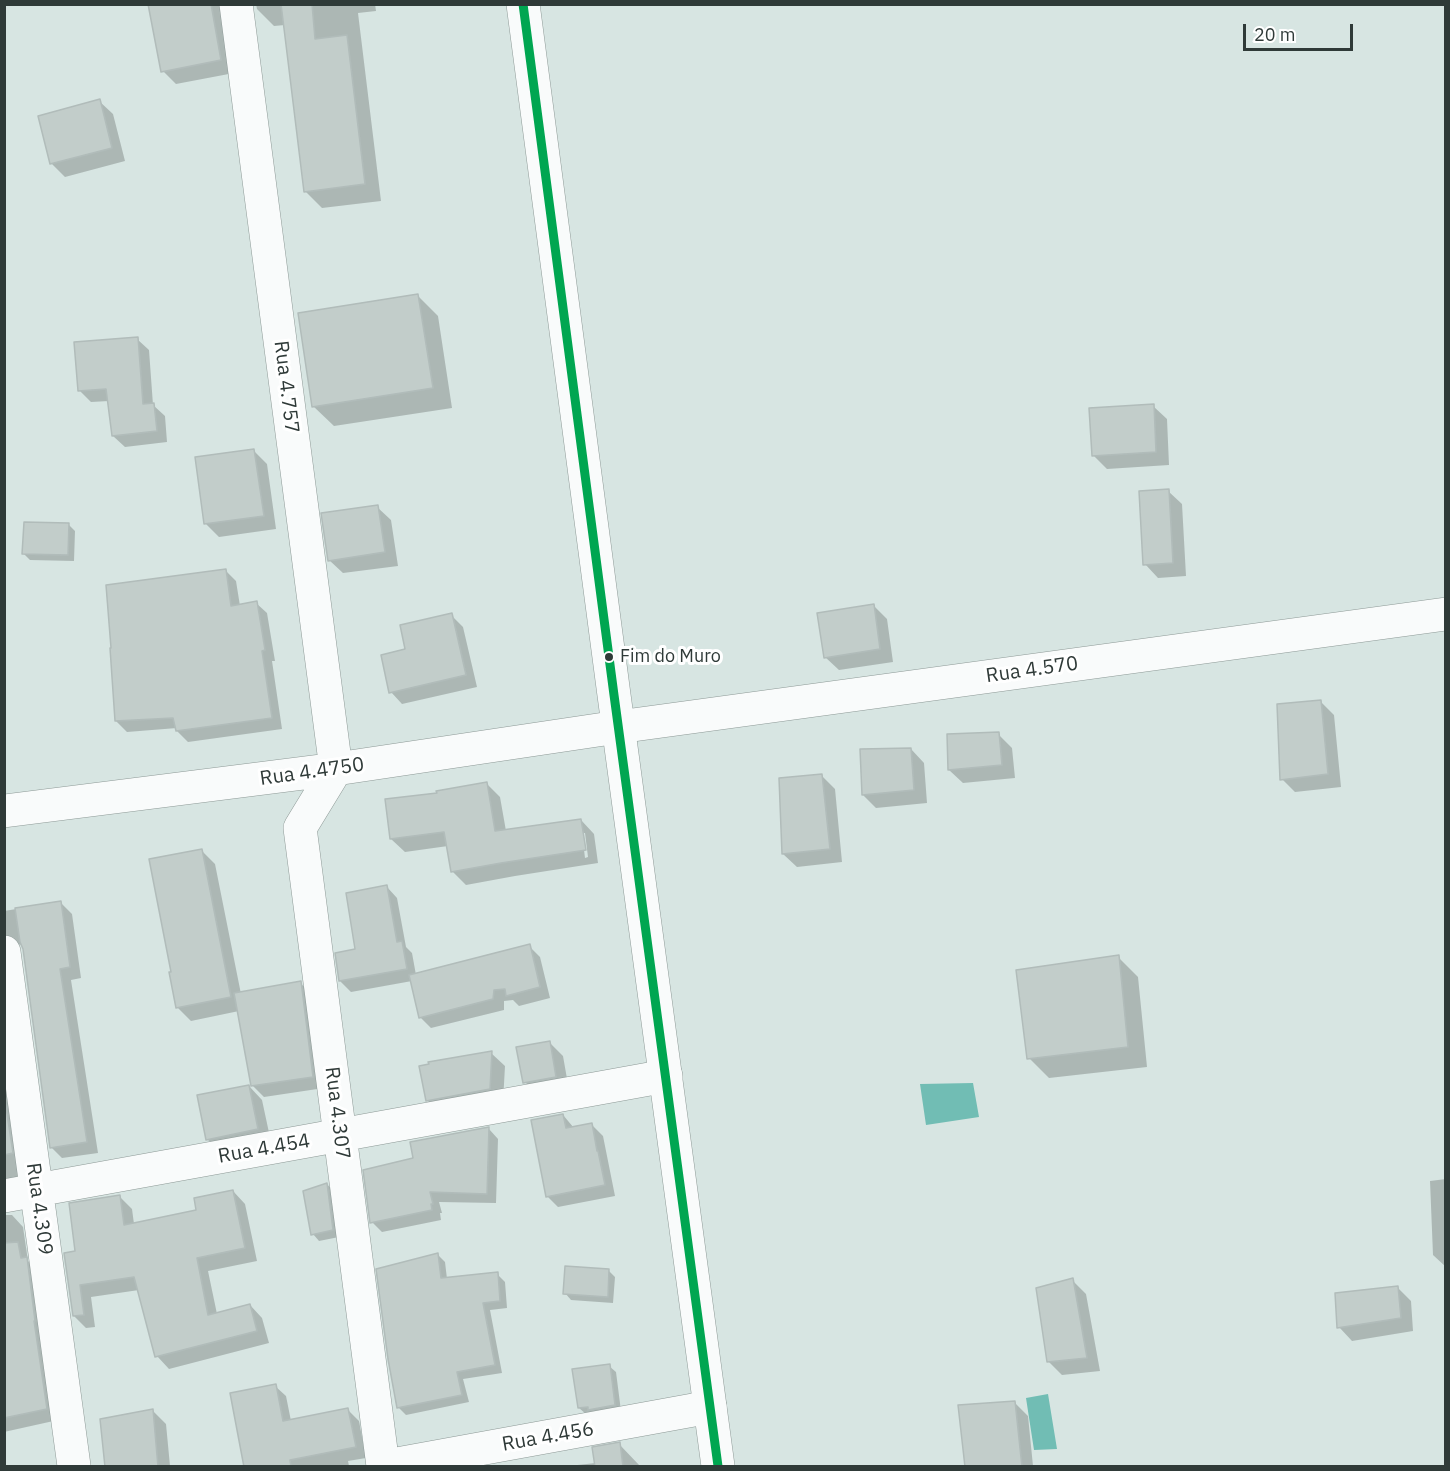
<!DOCTYPE html>
<style>
body{margin:0}
#map{position:relative;width:1450px;height:1471px;overflow:hidden;background:#d7e5e2;font-family:"IBM Plex Sans",sans-serif}
canvas{display:block}
.frame{position:absolute;inset:0;border:6px solid #2f3a38;pointer-events:none}
.scale{position:absolute;left:1243px;top:24px;width:110px;height:27px;box-sizing:border-box;border:3px solid #2f3a38;border-top:0;padding-left:8px;font-size:18px;line-height:21px;white-space:nowrap;color:#2f3a38;-webkit-text-stroke:4px #fff;paint-order:stroke}
</style>
<div id="map">
<canvas width="1450" height="1471"></canvas>
<div class="frame"></div>
<div class="scale">20 m</div>
</div>
<script>
const g = document.querySelector('canvas').getContext('2d');
g.lineJoin = 'round';
function fillPath(path, color) { g.fillStyle = color; g.fill(path, 'evenodd'); }
function stroke(path, color, width, dash) { g.strokeStyle = color; g.lineWidth = width; g.lineCap = dash ? 'butt' : 'round'; g.setLineDash(dash || []); g.stroke(path); }
function drawText(font, color, halo, rows, align = 'center') {
  g.font = font + ' "IBM Plex Sans",sans-serif'; g.lineWidth = 6; g.setLineDash([]); g.textBaseline = 'middle'; g.strokeStyle = halo; g.fillStyle = color; for (const [text, x, y, turn = 0] of rows) {
    g.save(); g.translate(x, y); g.rotate((+turn || 0) * Math.PI / 180); g.textAlign = isNaN(turn) ? turn : align; if (halo) g.strokeText(text, 0, 0); g.fillText(text, 0, 0); g.restore();
  }
}
fillPath(new Path2D(`
 M973 1083 979 1117 926 1125 920 1084Z
 M1048 1394 1057 1449 1034 1450 1026 1398Z`), '#71bdb4');
fillPath(new Path2D(`
 M163 4H217L222 9 234 73 176 84 163 71Z
 M256 4H375L376 11 358 13 381 201 322 208 306 192 285 25 274 26 257 9Z
 M99 101 113 114 125 161 65 177 51 163Z
 M418 296 438 316 452 408 334 426 313 406Z
 M137 339 149 350 153 405 165 416 167 442 125 447 113 436 109 401 91 402 80 391Z
 M1153 406 1167 419 1169 465 1107 469 1093 455Z
 M254 451 267 464 276 529 219 537 206 524Z
 M1168 491 1182 504 1186 576 1158 578 1145 564Z
 M377 507 391 520 398 566 343 573 329 560Z
 M69 525 75 531 74 561 30 560 24 554Z
 M225 570 236 581 240 606 256 603 267 613 275 661H272L282 729 188 742 177 731V728L127 732 116 721Z
 M874 606 887 619 893 662 839 670 825 657Z
 M451 615 463 627 477 687 402 704 391 692 407 650Z
 M1320 701 1334 715 1341 787 1295 792 1282 779Z
 M998 734 1012 748 1015 778 963 783 949 770Z
 M911 749 924 763 927 803 876 808 863 795Z
 M822 776 835 789 842 862 797 867 783 854Z
 M486 783 500 797 506 831 581 820 594 834 598 863 515 876 466 885 452 871 448 846 405 852 391 839 438 794ZM582 833H585L588 857 585 858Z
 M202 851 215 864 241 994 300 983 312 994 324 1088 264 1097 252 1085 239 1011 191 1021 178 1008 173 973Z
 M387 887 397 898 406 947 412 953 416 975 529 946 540 957 550 998 519 1006 513 1000 504 1001V1010L431 1028 420 1017 412 981 351 992 340 981 357 951Z
 M60 902 72 914 81 978 71 980 98 1153 62 1158 51 1147 23 945 14 944 4 949V911Z
 M1118 957 1138 977 1147 1067 1049 1078 1029 1058Z
 M4 1027 23 1181 4 1193Z
 M549 1042 563 1056 569 1090 538 1096 525 1082Z
 M491 1053 505 1066 503 1102 441 1113 427 1100Z
 M249 1086 262 1100 271 1142 221 1152 207 1139Z
 M563 1115 574 1128 592 1125 603 1136 615 1196 558 1207 547 1196Z
 M489 1129 498 1139 496 1203 439 1202 442 1213H440L441 1220 382 1232 372 1222 415 1159Z
 M1446 1179V1267L1433 1255 1430 1181Z
 M327 1184 333 1191 339 1237 319 1241 313 1234Z
 M233 1191 245 1204 257 1261 208 1271 217 1314 250 1305 262 1318 269 1343 169 1369 157 1356 139 1290 91 1297 95 1327 86 1328 74 1316 77 1253 119 1196 132 1209 134 1224 198 1211Z
 M4 1215H12L23 1227 28 1261 38 1270 58 1420 4 1432Z
 M437 1254 445 1262 447 1279 497 1274 505 1282 507 1308 490 1310 502 1373 463 1379 469 1402 406 1415 398 1407Z
 M609 1271 615 1277 613 1303 571 1300 565 1293Z
 M1072 1280 1086 1294 1100 1371 1062 1375 1048 1361Z
 M1398 1288 1411 1301 1413 1331 1352 1341 1339 1327Z
 M609 1366 616 1372 621 1411 586 1414 579 1408Z
 M275 1386 286 1396 291 1421 348 1410 359 1421 366 1458 348 1461 349 1466H245Z
 M1014 1402 1028 1416 1033 1466H966Z
 M152 1410 166 1424 170 1466H106Z
 M619 1444 640 1466H568L596 1463Z`), '#0003');
const building = new Path2D(`
 M148 4H211L221 60 161 72Z
 M281 4H312L315 39 347 35 365 184 304 192Z
 M100 99 112 148 50 164 38 116Z
 M418 294 433 388 312 407 298 313Z
 M138 337 143 404 154 403 157 431 112 436 106 389 78 391 74 342Z
 M1154 404 1156 452 1092 456 1089 408Z
 M254 449 264 516 204 524 195 457Z
 M1169 489 1173 563 1143 565 1139 491Z
 M378 505 385 552 328 561 321 513Z
 M24 522 69 523 68 555 22 554Z
 M226 569 231 606 257 601 265 650 262 651 272 718 176 731 173 718 115 721 110 648H111L106 585Z
 M874 604 880 649 824 658 817 613Z
 M452 613 466 675 389 693 381 655 405 649 400 625Z
 M1321 700 1328 774 1280 780 1277 704Z
 M999 732 1002 765 948 770 947 734Z
 M911 748 914 790 862 795 860 749Z
 M822 774 830 849 782 854 779 778Z
 M487 782 495 831 581 819 586 850 501 863 451 872 444 832 390 839 385 799 437 793 436 791Z
 M202 849 231 997 176 1008 169 972H171L149 859Z
 M387 885 397 942 402 941 407 969 339 981 335 953 355 949 346 893Z
 M61 901 70 967 60 969 87 1142 50 1148 23 949 20 942 15 908Z
 M530 944 540 987 506 996 505 989 494 990 493 999 419 1018 409 975Z
 M1119 955 1128 1047 1027 1059 1016 970Z
 M301 981 313 1077 251 1086 234 993Z
 M550 1041 556 1077 523 1083 516 1047Z
 M492 1051 490 1089 426 1101 419 1066 429 1064 428 1062Z
 M249 1085 258 1129 206 1140 197 1095Z
 M4 1095 13 1153 4 1155Z
 M563 1114 566 1128 592 1123 597 1151H598L605 1185 546 1197 531 1120Z
 M489 1127 487 1194 430 1192 433 1204H431L432 1210 370 1223 363 1170 413 1158 410 1142Z
 M327 1183 333 1230 311 1235 303 1191Z
 M233 1190 245 1248 197 1258 208 1315 250 1304 257 1331 155 1357 134 1277 80 1285 84 1315 73 1316 64 1253 75 1251 69 1203 120 1195 124 1225 196 1210 194 1198Z
 M18 1242 21 1258 27 1257 35 1321H34L47 1409 4 1418V1243Z
 M438 1253 441 1278 498 1272 500 1301 483 1303 495 1365 457 1372 462 1395 397 1408 388 1359 376 1269Z
 M565 1266 609 1269 608 1297 563 1294Z
 M1073 1278 1087 1358 1047 1362 1036 1288Z
 M1398 1286 1401 1318 1337 1328 1335 1293Z
 M610 1364 615 1405 588 1410V1407L578 1408 572 1369Z
 M276 1384 283 1421 348 1408 356 1447 290 1460 291 1467H244L230 1393Z
 M1015 1401 1022 1467H965L958 1405Z
 M153 1409 158 1467H105L100 1419Z
 M620 1442 623 1467H595L592 1447Z`);
fillPath(building, '#c2cdca');
stroke(building, '#b1bcba', 1.5);
const minor = new Path2D(`
 M236 4 336 769 300 828 383 1466
 M4 811 336 769 618 727 1446 614
 M4 952 74 1466
 M4 1196 666 1076
 M386 1466 710 1407`);
const secondary = new Path2D(`
 M523 4 614 695 718 1466`);
stroke(minor, '#8d9996', 34);
stroke(secondary, '#8d9996', 34);
stroke(minor, '#f9fbfb', 33);
stroke(secondary, '#f9fbfb', 33);
stroke(new Path2D(`
 M523 4 614 695 718 1466`), '#00a651', 9);
for (const [x, y, r, color] of [
 [609,657,5,"#2f3a38"]
]) { const dot = new Path2D(); dot.arc(x, y, r, 0, 2 * Math.PI); g.fillStyle = color; g.fill(dot); stroke(dot, '#fff', 2); }
drawText('18px', '#2f3a38', '#fff', [
 ["Fim do Muro",620,657]
], 'left');
drawText('20px', '#2f3a38', '#fff', [
 ["Rua 4.757",286,387,83],
 ["Rua 4.570",1032,670,-8],
 ["Rua 4.4750",312,772,-8],
 ["Rua 4.307",337,1113,83],
 ["Rua 4.454",264,1149,-10],
 ["Rua 4.309",39,1209,82],
 ["Rua 4.456",548,1437,-10]
]);
</script>
